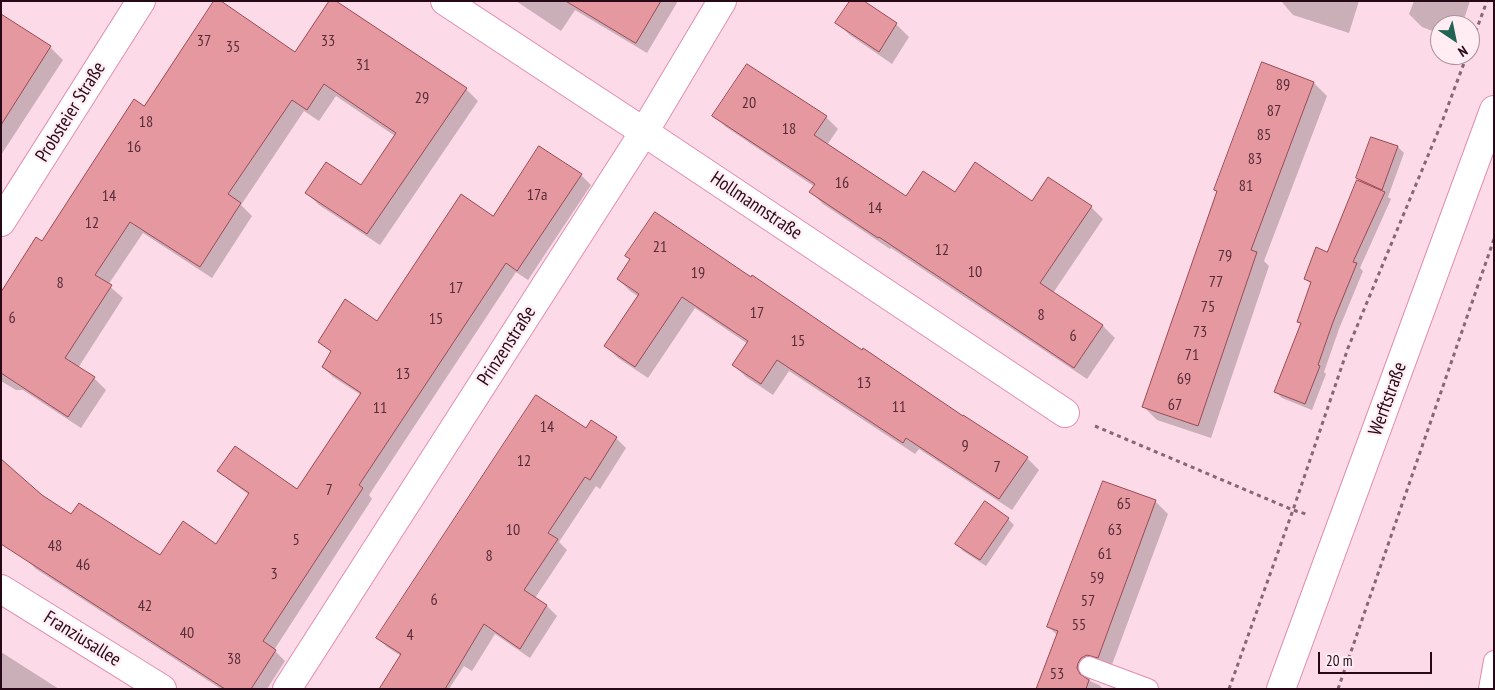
<!DOCTYPE html>
<meta charset="utf-8">
<style>
body{margin:0}
#map{position:relative;width:1495px;height:690px;overflow:hidden;background:#fddae7;font-family:"PT Sans Narrow",sans-serif}
canvas{display:block}
.frame{position:absolute;inset:0;border:2px solid #260816;pointer-events:none}
.north{position:absolute;left:1430px;top:15px;width:50px;height:50px;box-sizing:border-box;background:#ffedf3;border:1px solid #a8919b;border-radius:50%;rotate:146deg;font-size:14px;font-weight:700;line-height:20px;text-align:center;color:#260816}
.north::after{content:'';display:block;margin:auto;width:18px;height:22px;background:#216353;clip-path:polygon(50% 0,100% 100%,50% 72%,0 100%)}
.scale{position:absolute;left:1318px;top:652px;width:114px;height:22px;box-sizing:border-box;border:2px solid #260816;border-top:0;padding-left:6px;font-size:15px;line-height:18px;white-space:nowrap;color:#260816;-webkit-text-stroke:4px #ffedf3;paint-order:stroke}
</style>
<div id="map">
<canvas width="1495" height="690"></canvas>
<div class="frame"></div>
<div class="north">N</div>
<div class="scale">20 m</div>
</div>
<script>
const g = document.querySelector('canvas').getContext('2d');
g.lineJoin = 'round';
function fillPath(path, color) { g.fillStyle = color; g.fill(path, 'evenodd'); }
function stroke(path, color, width, dash) { g.strokeStyle = color; g.lineWidth = width; g.lineCap = dash ? 'butt' : 'round'; g.setLineDash(dash || []); g.stroke(path); }
function drawText(font, color, halo, rows, align = 'center') {
  g.font = font + ' "PT Sans Narrow",sans-serif'; g.lineWidth = 4.5; g.setLineDash([]); g.textBaseline = 'middle'; g.strokeStyle = halo; g.fillStyle = color; for (const [text, x, y, turn = 0] of rows) {
    g.save(); g.translate(x, y); g.rotate((+turn || 0) * Math.PI / 180); g.textAlign = isNaN(turn) ? turn : align; if (halo) g.strokeText(text, 0, 0); g.fillText(text, 0, 0); g.restore();
  }
}
fillPath(new Path2D(`
 M516 1H678L647 53 575 10 561 31Z
 M861 1 896 24 909 37 892 64 850 35 837 23Z
 M1281 1H1359L1349 33 1293 15Z
 M1414 1H1470L1462 25H1440V34L1422 27 1409 14Z
 M1 24 50 47 63 60 1 155Z
 M295 54 466 89 478 101 380 245 319 205 307 193 361 187 395 136 336 96 319 121 304 111 241 205 252 216 212 278 143 233 108 285 123 298 78 368 94 378 106 390 81 428 23 390H16L1 381V302L43 242 144 107Z
 M1263 64 1314 83 1327 96 1264 261 1269 266 1211 438 1157 420 1144 407 1218 192 1216 190Z
 M714 115 826 117 838 129 827 145 907 198 955 193 1033 202 1091 207 1103 219 1053 293 1103 326 1115 338 1087 379 891 248 890 249 823 204 811 192 815 187 726 127Z
 M1398 147 1404 153 1388 197 1391 199 1360 268 1363 271 1339 329 1324 372 1326 374 1312 410 1282 398 1276 392 1302 325 1299 322 1312 285 1305 278 1328 253 1363 183 1357 178Z
 M581 175 591 185 528 280 516 272 369 495 372 499 274 650 285 661 267 689H221L36 569 26 559 41 496 72 516 160 556 216 546 249 495 229 480 219 471 297 491 361 395 333 377 323 367 332 353 319 342 378 323 494 218Z
 M631 260 862 351 1027 458 1039 470 1012 510 919 449 915 454 789 371 773 395 746 377 734 365 748 344 695 308 648 378 618 358 606 346 639 297 630 291 618 279Z
 M587 430 616 438 626 448 600 489 596 486 559 542 567 550 535 598 547 606 557 616 530 658 495 634 472 671 464 666 449 689H381L401 656 387 647 377 637Z
 M1155 501 1168 514 1110 670 1090 676V681L1099 685 1103 689H1038L1058 636 1049 627Z
 M1008 519 1014 525 986 566 963 551 957 544Z
 M1 652 59 689H1Z`), '#0003');
const building = new Path2D(`
 M214 1H221L295 52 329 1H336L467 88 367 234 305 193 326 162 361 185 396 133 324 84 307 110 292 100 228 194 241 203 200 267 130 222 95 275 112 285 65 358 95 377 68 417 1 373V292L36 237 42 241 134 99 144 106Z
 M566 1H661L636 43Z
 M850 1H864L897 23 879 52 835 23Z
 M1 14 51 46 1 125Z
 M1262 62 1314 82 1251 250 1257 252 1198 426 1142 407 1217 191 1214 190Z
 M747 64 827 116 814 135 906 196 923 171 955 192 975 162 1032 201 1048 177 1092 206 1040 283 1103 325 1074 368 945 281 879 237 878 238 809 192 815 184 712 116Z
 M1371 137 1398 146 1382 190 1356 178Z
 M539 146 582 174 517 271 506 263 359 485 363 488 263 641 276 650 251 689H225L1 544V459L42 495 71 514 79 503 160 555 183 521 216 544 249 493 217 471 235 446 297 489 361 393 322 367 331 351 318 342 345 299 377 321 461 194 493 216Z
 M1357 180 1385 192 1353 262 1357 263 1333 322 1318 365 1320 366 1305 404 1274 392 1301 323 1297 322 1311 282 1304 279 1316 247 1327 252Z
 M655 212 751 277 752 275 862 350 863 348 963 416V415L1028 457 999 499 906 438 903 443 777 360 761 384 732 365 748 341 682 297 635 367 604 346 639 294 617 279 630 259 625 256Z
 M536 395 586 428 591 420 617 437 590 480 585 477 548 533 558 539 524 590 547 605 520 649 484 624 445 689H379L401 654 376 638Z
 M1103 481 1156 500 1098 658 1087 655 1081 658 1078 663 1077 668 1080 674 1089 680 1086 689H1036L1058 631 1047 627Z
 M985 501 1009 518 980 560 955 544Z`);
fillPath(building, '#e5989f');
stroke(building, '#9a4a54', 1);
const service = new Path2D(`
 M1089 667 1148 689
 M1489 689 1494 661`);
const minor = new Path2D(`
 M445 1 644 132 1065 413
 M1 222 141 1
 M1 589 162 689
 M287 689 644 132 722 1`);
const secondary = new Path2D(`
 M1281 689 1494 110`);
stroke(service, '#e08eb0', 22);
stroke(minor, '#e08eb0', 30);
stroke(secondary, '#e08eb0', 30);
stroke(new Path2D(`
 M1470 47 1487 1
 M1095 426 1293 510 1309 515
 M1229 689 1293 510 1348 348 1442 122 1467 55
 M1338 689 1494 239`), '#876774', 3, [4, 4]);
stroke(service, '#fff', 20);
stroke(minor, '#fff', 28);
stroke(secondary, '#fff', 28);
drawText('16px', '#562c38', null, [
 ["37",204,41],
 ["33",328,41],
 ["35",233,47],
 ["31",363,65],
 ["89",1283,85],
 ["29",422,98],
 ["20",749,103],
 ["87",1274,111],
 ["18",146,122],
 ["18",789,129],
 ["85",1264,135],
 ["16",134,147],
 ["83",1255,159],
 ["16",842,183],
 ["81",1246,186],
 ["17a",537,195],
 ["14",109,196],
 ["14",875,208],
 ["12",92,223],
 ["21",660,247],
 ["12",942,250],
 ["79",1225,256],
 ["10",975,272],
 ["19",698,273],
 ["77",1216,282],
 ["8",60,283],
 ["17",456,288],
 ["75",1208,307],
 ["17",757,313],
 ["8",1041,315],
 ["6",12,318],
 ["15",436,319],
 ["73",1200,332],
 ["6",1073,336],
 ["15",798,341],
 ["71",1192,355],
 ["13",403,374],
 ["69",1184,379],
 ["13",864,383],
 ["67",1175,405],
 ["11",899,407],
 ["11",380,408],
 ["14",547,427],
 ["9",965,446],
 ["12",524,461],
 ["7",997,467],
 ["7",329,490],
 ["65",1124,504],
 ["10",513,530],
 ["63",1115,530],
 ["5",296,540],
 ["48",55,546],
 ["61",1105,554],
 ["8",489,556],
 ["46",83,565],
 ["3",274,574],
 ["59",1097,578],
 ["6",434,600],
 ["57",1088,601],
 ["42",145,606],
 ["55",1079,625],
 ["40",187,633],
 ["4",410,635],
 ["38",234,659],
 ["53",1057,674]
]);
drawText('19px', '#260816', '#ffedf3', [
 ["Probsteier Straße",71,112,-58],
 ["Hollmannstraße",756,206,34],
 ["Prinzenstraße",507,346,-57],
 ["Werftstraße",1388,399,-70],
 ["Franziusallee",82,639,32]
]);
</script>
